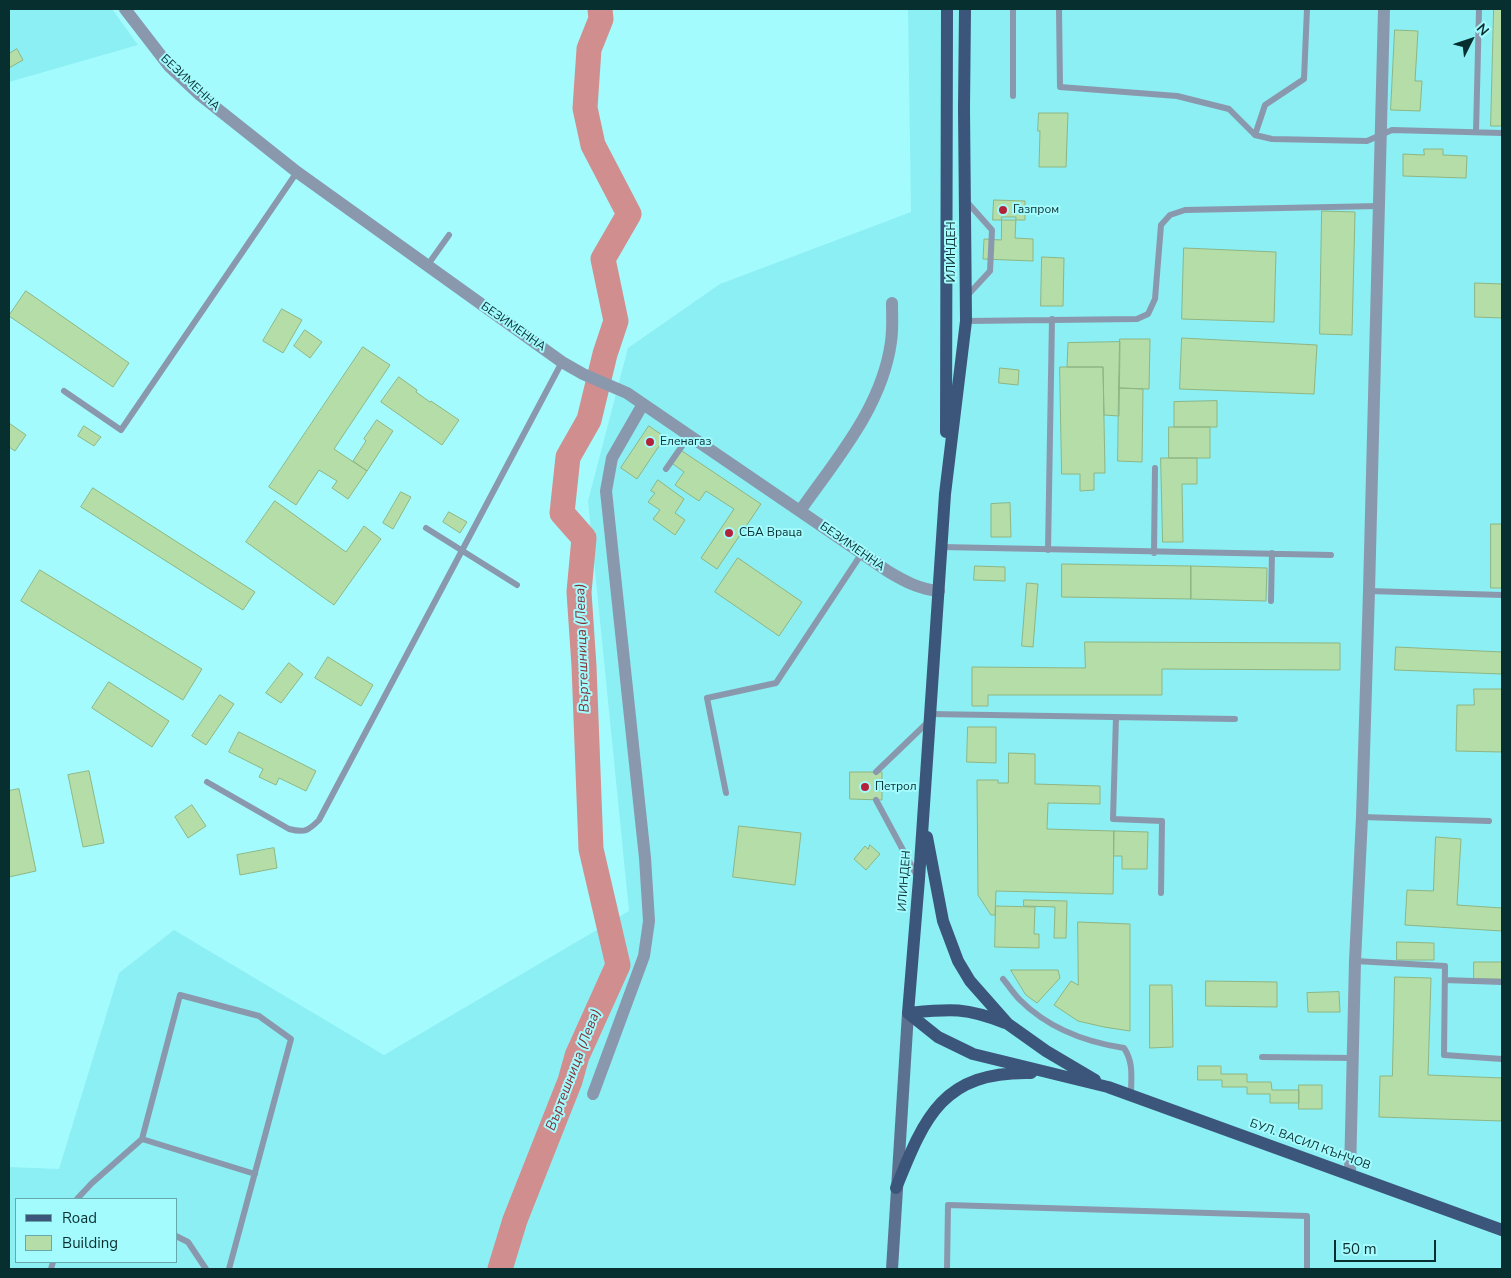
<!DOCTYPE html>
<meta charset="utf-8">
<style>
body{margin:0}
#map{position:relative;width:1511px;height:1278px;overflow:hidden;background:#a4fbfe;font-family:"Nunito Sans",sans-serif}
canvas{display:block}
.frame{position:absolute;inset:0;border:10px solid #082f30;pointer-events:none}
.legend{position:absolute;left:15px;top:1198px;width:162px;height:65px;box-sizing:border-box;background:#a4fbfe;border:1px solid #66a9ac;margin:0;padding:6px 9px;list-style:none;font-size:15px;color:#082f30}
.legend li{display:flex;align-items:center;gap:10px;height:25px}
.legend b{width:25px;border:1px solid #66a9ac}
.north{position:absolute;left:1446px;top:15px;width:50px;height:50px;-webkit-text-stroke:4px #a4fbfe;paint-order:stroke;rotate:49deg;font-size:14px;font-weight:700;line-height:20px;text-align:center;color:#082f30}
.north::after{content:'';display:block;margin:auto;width:18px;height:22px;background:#082f30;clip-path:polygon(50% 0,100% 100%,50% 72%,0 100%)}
.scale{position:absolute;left:1334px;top:1240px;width:102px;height:22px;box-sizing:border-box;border:2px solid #082f30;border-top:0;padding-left:6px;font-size:15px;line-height:18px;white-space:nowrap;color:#082f30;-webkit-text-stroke:4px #a4fbfe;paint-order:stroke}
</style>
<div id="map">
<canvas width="1511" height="1278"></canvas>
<div class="frame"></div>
<ul class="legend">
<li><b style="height:6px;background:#3c557b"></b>Road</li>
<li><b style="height:14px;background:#b4dda8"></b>Building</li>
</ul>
<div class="north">N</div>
<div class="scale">50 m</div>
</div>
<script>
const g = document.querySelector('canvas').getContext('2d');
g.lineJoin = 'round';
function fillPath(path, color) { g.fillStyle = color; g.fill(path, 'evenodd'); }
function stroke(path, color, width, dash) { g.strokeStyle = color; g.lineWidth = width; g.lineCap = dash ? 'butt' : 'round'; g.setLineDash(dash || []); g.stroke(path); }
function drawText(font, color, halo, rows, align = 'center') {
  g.font = font + ' "Nunito Sans",sans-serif'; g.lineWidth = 4; g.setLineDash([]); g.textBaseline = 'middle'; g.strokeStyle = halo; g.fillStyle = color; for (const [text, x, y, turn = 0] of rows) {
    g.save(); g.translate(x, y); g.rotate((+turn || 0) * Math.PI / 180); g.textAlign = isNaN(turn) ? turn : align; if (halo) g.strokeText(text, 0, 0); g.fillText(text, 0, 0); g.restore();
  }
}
fillPath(new Path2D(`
 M9 9H112L138 45 9 82Z
 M908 9H1502V1269H9V1167L59 1169 119 973 174 930 384 1055 629 911 588 501 628 348 720 284 911 212ZM16 1199H176V1262H16Z`), '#8ceff3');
stroke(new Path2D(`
 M500 1269 515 1220 570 1081 577 1056 618 965 591 849 584 666 579 592 584 538 562 513 568 457 589 420 605 354 616 321 603 259 629 214 593 145 585 108 589 49 601 19 600 9`), '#d18e8f', 25);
const building = new Path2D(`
 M1494 9H1502V126H1491Z
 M1395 30 1418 31 1415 81H1422L1420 111 1391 110Z
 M17 49 23 60 9 68V54Z
 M1039 113H1068L1066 167H1039L1040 131H1038Z
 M1424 149H1443V155L1467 156 1466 178 1403 176V154L1424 155Z
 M994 200 1025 201V220H993Z
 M1322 211 1355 212 1352 335 1320 334Z
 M1002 217H1016L1015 238 1033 239V261L983 259 984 239 1001 240Z
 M1184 248 1276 252 1274 322 1182 319Z
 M1042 257 1064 258 1063 306H1041Z
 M1475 283 1502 284V318L1475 317Z
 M26 291 129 363 113 387 9 316Z
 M282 309 302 320 283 353 263 341Z
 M305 330 322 342 310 358 294 346Z
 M1182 338 1317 345 1314 394 1180 389Z
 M1120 339H1150L1149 389 1119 388Z
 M1120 342 1119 416 1104 415 1103 367H1067L1068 343Z
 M363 347 390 365 334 449 367 471 348 499 332 488 337 481 319 470 296 505 269 487Z
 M1060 367H1103L1105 473H1094V490L1080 491V474H1062Z
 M1000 368 1019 370 1018 385 999 383Z
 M399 377 417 390 416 392 430 402 431 401 459 420 442 445 381 402Z
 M1119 388 1143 389 1142 462 1118 461Z
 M1217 401V427H1174V402Z
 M377 420 393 431 367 471 353 461 366 441 364 439Z
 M9 423 26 435 15 451 9 447Z
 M84 426 101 437 94 446 78 436Z
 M649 426 665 437 637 479 621 468Z
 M1169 427H1210V458H1169Z
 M682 451 761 504 717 569 701 558 734 509 706 491 699 501 675 485 684 472 673 464Z
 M1161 458H1197V484H1182L1183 542H1163Z
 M658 480 684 499 675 513 685 520 675 535 653 519 660 510 648 502 655 493 651 491Z
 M93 488 255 592 243 610 81 507Z
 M401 492 411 497 393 529 383 523Z
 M275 501 346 552 364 526 381 539 334 605 246 542Z
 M1010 503 1011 537H991V504Z
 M449 512 467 522 460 533 443 522Z
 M1491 524H1502V588H1491Z
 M738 558 802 602 779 636 715 592Z
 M1062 564 1191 566V599L1062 597Z
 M975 566 1005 567V581L974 580Z
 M1191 566 1267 568 1266 601 1191 599Z
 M40 570 202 669 183 700 21 601Z
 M1027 583 1038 584 1033 647 1022 646Z
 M1085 642 1340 643V670L1162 669V695H988V706H972V667L1085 668Z
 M1396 647 1502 652V674L1395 670Z
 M328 657 373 685 361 706 315 678Z
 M289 663 303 674 281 703 266 693Z
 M109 682 169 721 152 747 92 708Z
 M1474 689H1502V752L1456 751 1457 705H1474Z
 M220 695 234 704 206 745 192 736Z
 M968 727H996V763L967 762Z
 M239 732 316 771 306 791 279 778 276 785 259 777 263 769 229 752Z
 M1009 753 1035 754V784L1100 786V804L1048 803 1047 829 1114 831 1113 894 996 891 995 915H991L978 895 977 780H998V783H1008Z
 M89 771 104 843 83 847 68 775Z
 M850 772H882V800L850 799Z
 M19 789 36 871 9 877V791Z
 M192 805 206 826 188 838 175 817Z
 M739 826 801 833 795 885 733 877Z
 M1114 831 1148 832 1147 869H1122V856H1114Z
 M1436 837 1461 839 1457 905 1502 908V931L1405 925 1407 890 1433 891Z
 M870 845 880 854 866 870 854 859 865 846 868 849Z
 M274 848 277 868 240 875 237 855Z
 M1024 900 1067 901 1066 938H1054L1055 907 1024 906Z
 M996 906 1035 907 1034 934H1039V948L995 947Z
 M1078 922 1130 924V1031L1104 1027 1078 1021 1054 1005 1071 981 1078 985Z
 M1397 942 1434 943V960H1397Z
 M1474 962H1502V979H1474Z
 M1011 970H1058L1060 978 1037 1003 1026 995Z
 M1395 977 1431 978 1428 1075 1502 1078V1121L1379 1117 1380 1076H1392Z
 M1206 981 1277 982V1007L1206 1006Z
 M1150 985H1172L1173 1047 1150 1048Z
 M1339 992 1340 1012H1308L1307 993Z
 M1198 1066H1221V1074H1247V1082H1271L1272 1090H1299V1103H1270V1094H1247V1087H1222V1080H1198Z
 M1299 1085H1322V1109H1299Z`);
fillPath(building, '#b4dda8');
stroke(building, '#8eb683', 1);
stroke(new Path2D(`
 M1013 9V96
 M1059 9 1060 87 1177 96 1229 109 1255 135 1272 139 1367 141 1392 130 1502 133
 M1476 132 1479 9
 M1255 135 1265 105 1304 79 1307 9
 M427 266 449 235
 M966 297 990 271 992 230 967 202
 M966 321 1137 319 1148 314 1155 299 1161 225 1170 215 1185 210 1379 206
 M64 391 121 430 297 172
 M666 469 689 436
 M426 528 517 585
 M942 547 1331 555
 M1048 550 1052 319
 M1154 553 1155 468
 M1369 591 1502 595
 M1271 601 1272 553
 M930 714 1235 719
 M1116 717 1113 819 1162 821 1161 893
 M876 772 929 721
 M207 782 289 829C305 833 308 831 319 820L562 362
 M726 793 707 698 776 683 862 553
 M876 800 917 876
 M1362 817 1489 821
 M1355 961 1445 966 1444 1055 1502 1059
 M1003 979C1009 986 1014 994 1020 1000 1048 1028 1085 1042 1124 1048 1134 1063 1131 1078 1131 1095
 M1445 980 1502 982
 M1262 1057 1352 1058
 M142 1139 255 1174
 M77 1199 92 1183 142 1139 180 995 259 1016 291 1039 229 1269
 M176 1236 188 1242 206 1269
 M51 1269 53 1262
 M947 1269 948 1205 1307 1216V1269`), '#8a98ae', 6);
stroke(new Path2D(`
 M125 9 169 66 200 95 297 172 562 362 583 374 627 393 889 572C906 582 919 589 939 591
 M800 511C837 458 882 407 891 342 893 329 892 316 892 303
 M593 1094 644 956 649 921 645 858 606 491 612 458 643 404
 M1350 1174 1355 961 1362 817 1369 591 1384 9`), '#8a98ae', 12);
stroke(new Path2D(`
 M892 1269 908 1013`), '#5c7190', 12);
stroke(new Path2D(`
 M946 432 947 9
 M927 837 943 921 958 961 970 981 1008 1024 1046 1051 1095 1080
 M908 1013 919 879 945 494 966 321 964 109 965 9
 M908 1013 938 1037 973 1054 1108 1087 1502 1230
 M908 1013C950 1009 965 1007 1005 1023
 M896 1188C925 1116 943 1071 1031 1073`), '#3c557b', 12);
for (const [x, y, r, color] of [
 [1003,210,5,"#b42139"],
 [650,442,5,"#b42139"],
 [729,533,5,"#b42139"],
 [865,787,5,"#b42139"]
]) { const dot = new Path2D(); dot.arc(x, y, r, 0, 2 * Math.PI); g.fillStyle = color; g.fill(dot); stroke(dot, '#a4fbfe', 2); }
drawText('12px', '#082f30', '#a4fbfe', [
 ["БЕЗИМЕННА",190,83,43],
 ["ИЛИНДЕН",952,252,-90],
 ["БЕЗИМЕННА",513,327,35],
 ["БЕЗИМЕННА",852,547,35],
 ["ИЛИНДЕН",905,881,-86],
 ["БУЛ. ВАСИЛ КЪНЧОВ",1310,1145,20]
]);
drawText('12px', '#082f30', '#a4fbfe', [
 ["Газпром",1013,210],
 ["Еленагаз",660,442],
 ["СБА Враца",739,533],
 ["Петрол",875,787]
], 'left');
drawText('italic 14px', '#833238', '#a4fbfe', [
 ["Въртешница (Лева)",583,648,-92],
 ["Въртешница (Лева)",574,1070,-69]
]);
</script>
